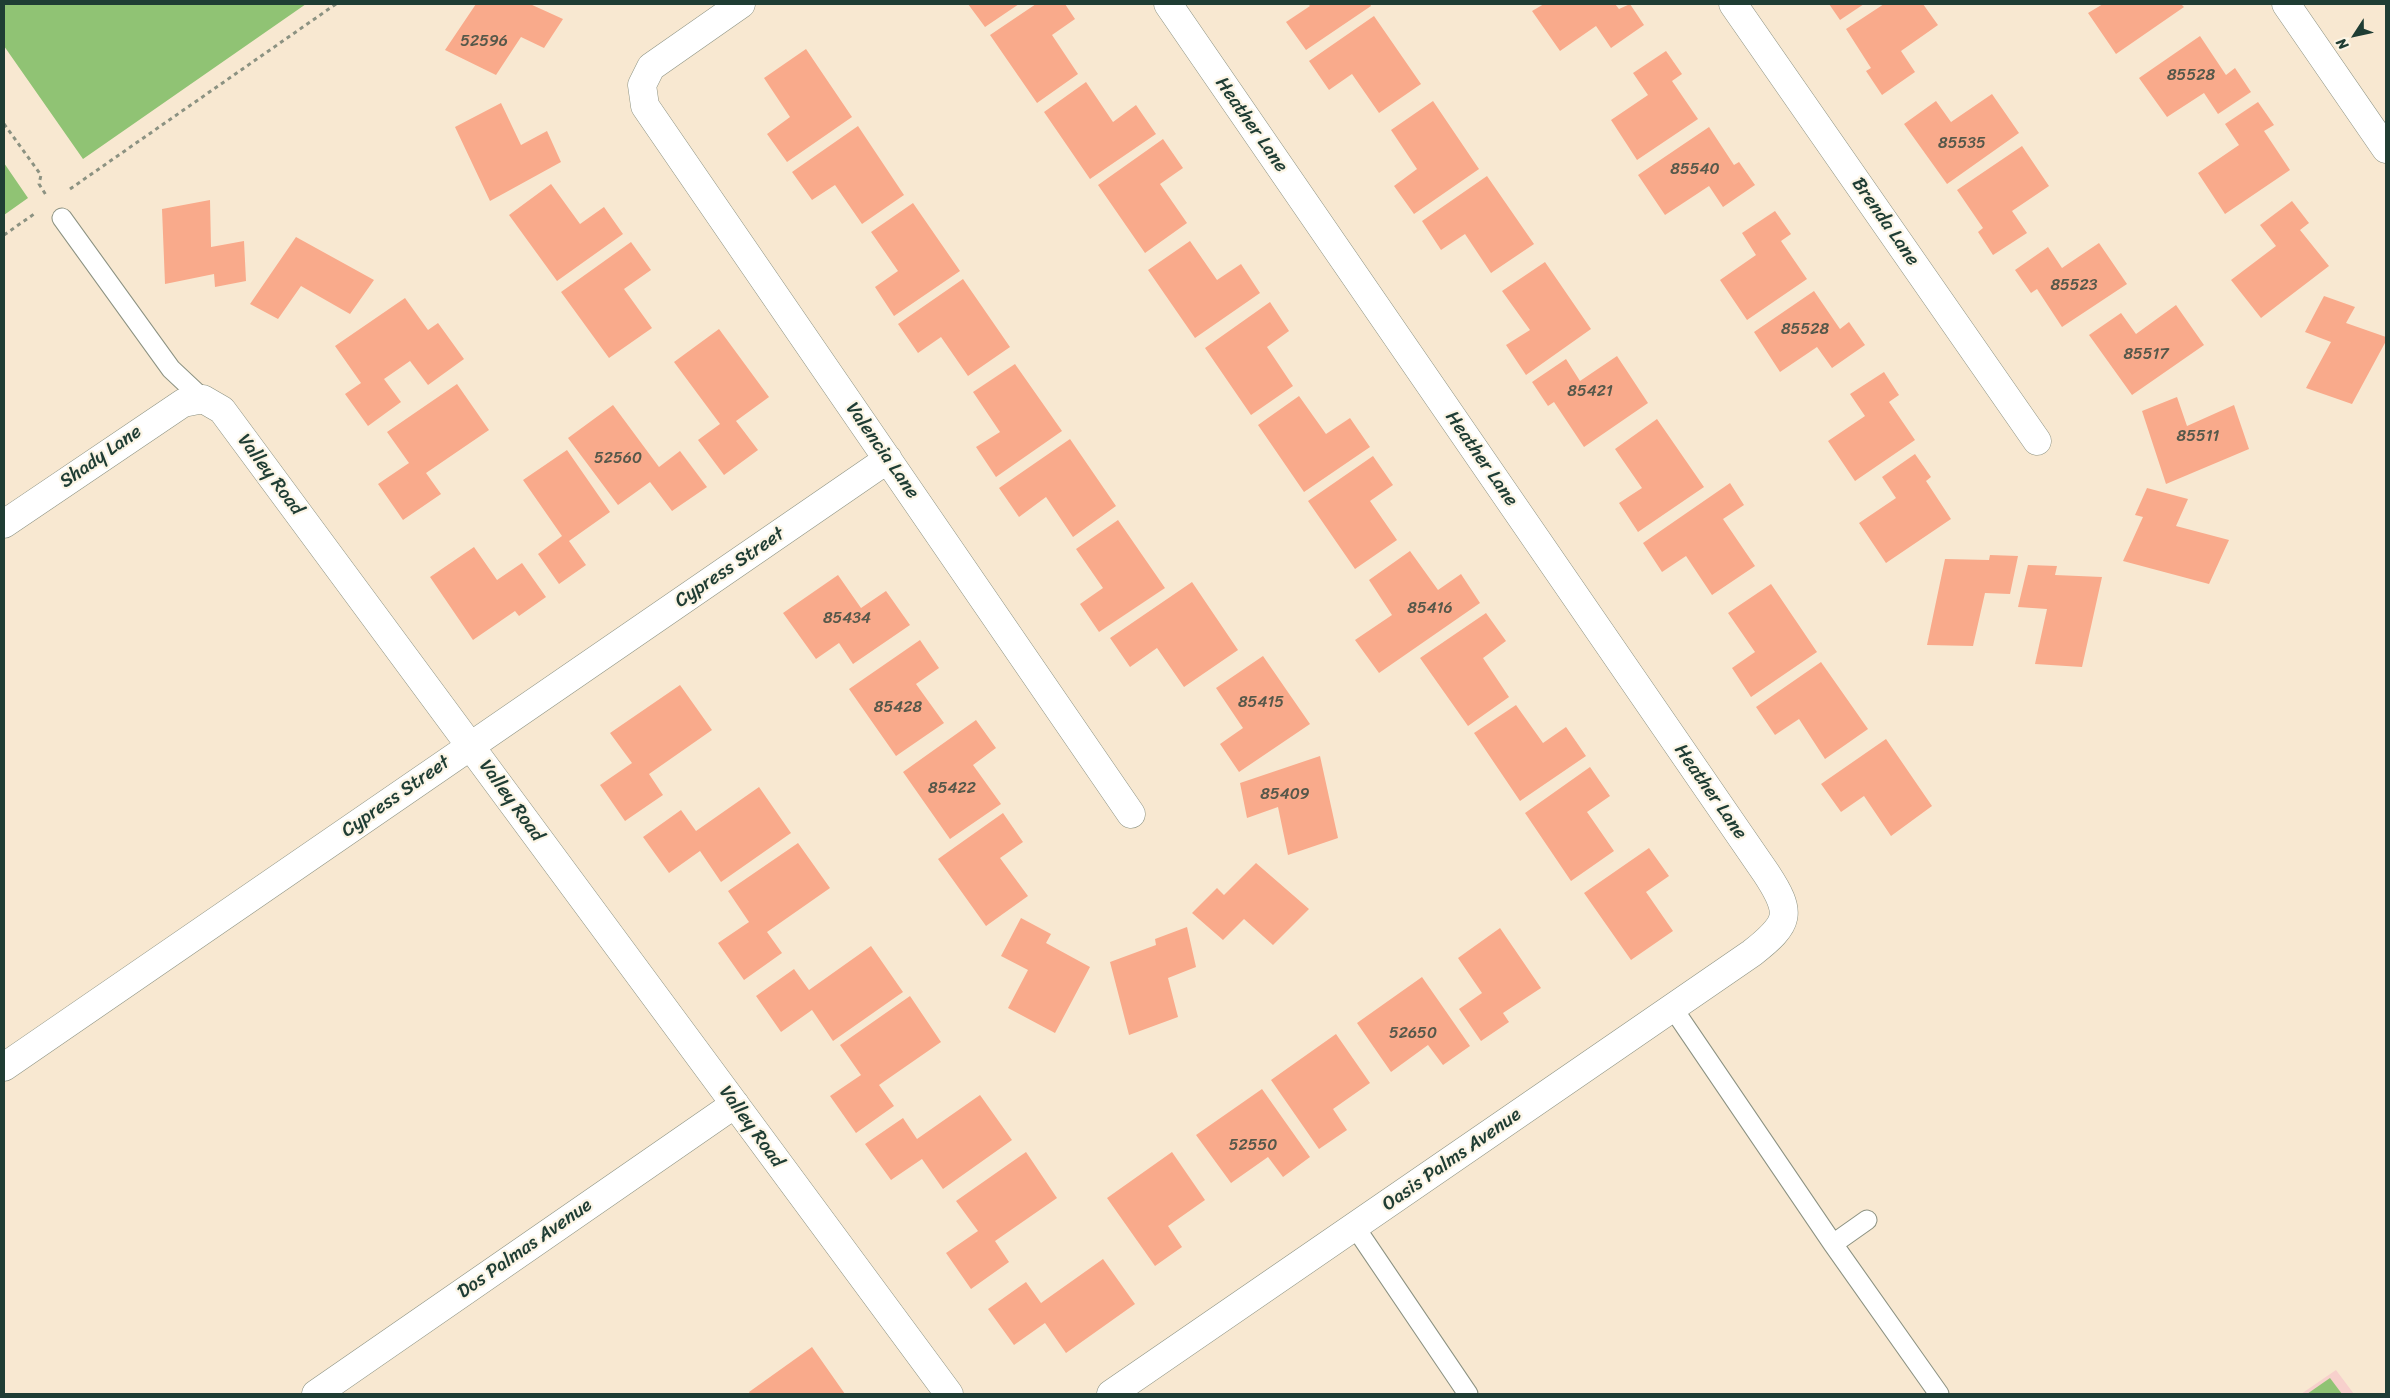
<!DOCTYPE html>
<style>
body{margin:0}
#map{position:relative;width:2390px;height:1398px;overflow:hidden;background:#f8e8d1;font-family:Sriracha,sans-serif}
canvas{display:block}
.frame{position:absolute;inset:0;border:5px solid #1f3d34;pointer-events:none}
.north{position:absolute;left:2330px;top:10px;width:50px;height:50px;-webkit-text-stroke:4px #fcf5e5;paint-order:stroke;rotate:235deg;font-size:14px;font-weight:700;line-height:20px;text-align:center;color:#1f3d34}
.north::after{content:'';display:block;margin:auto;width:18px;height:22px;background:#1f3d34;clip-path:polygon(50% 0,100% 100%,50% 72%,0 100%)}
</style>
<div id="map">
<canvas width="2390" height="1398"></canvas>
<div class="frame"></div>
<div class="north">N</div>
</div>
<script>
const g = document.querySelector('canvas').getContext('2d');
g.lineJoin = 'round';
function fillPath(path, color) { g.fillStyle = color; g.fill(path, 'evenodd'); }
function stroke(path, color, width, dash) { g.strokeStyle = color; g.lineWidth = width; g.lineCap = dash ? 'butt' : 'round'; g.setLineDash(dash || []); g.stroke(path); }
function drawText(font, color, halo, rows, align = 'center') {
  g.font = font + ' Sriracha,sans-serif'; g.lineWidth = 4.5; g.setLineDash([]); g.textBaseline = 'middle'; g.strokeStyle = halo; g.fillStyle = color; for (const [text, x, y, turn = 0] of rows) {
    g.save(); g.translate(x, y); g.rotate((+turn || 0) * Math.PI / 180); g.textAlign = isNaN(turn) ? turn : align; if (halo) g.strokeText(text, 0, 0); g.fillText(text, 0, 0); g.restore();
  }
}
fillPath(new Path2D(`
 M2336 1370 2354 1394H2301Z`), '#f7d0cc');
fillPath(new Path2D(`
 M4 4H306L83 159 4 46Z
 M4 163 28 198 4 215Z
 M2330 1378 2342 1394H2307Z`), '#90c374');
fillPath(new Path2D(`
 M476 4H530L563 19 544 48 521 37 496 75 445 50Z
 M968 4H1019L985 27Z
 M1036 4H1065L1075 19 1052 35 1078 74 1037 103 990 35Z
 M1308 4H1370L1371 6 1306 50 1286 22 1310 6Z
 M1544 4H1615L1619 9 1630 4 1644 25 1611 48 1596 26 1560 51 1532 11Z
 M1829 4H1864L1840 20Z
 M1884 4H1923L1938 25 1901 51 1915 72 1882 95 1866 71 1871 68 1846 29Z
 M2103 4H2181L2184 7 2116 54 2088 13Z
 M1374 16 1421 84 1379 113 1352 74 1329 90 1309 61Z
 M2200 36 2226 75 2235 68 2251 92 2218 114 2204 93 2167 117 2139 78Z
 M806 49 852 117 787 162 767 134 790 117 764 78Z
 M1666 51 1682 74 1672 81 1698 119 1637 160 1611 120 1648 95 1633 73Z
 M1086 82 1113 122 1136 105 1156 134 1090 179 1044 112Z
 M1992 94 2019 133 1947 184 1904 124 1936 101 1951 122Z
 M1433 101 1479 169 1414 214 1394 186 1417 169 1391 130Z
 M2258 102 2274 125 2264 131 2290 170 2225 214 2198 173 2239 145 2225 124Z
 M501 103 521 145 547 131 561 162 490 201 455 127Z
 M858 126 904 195 862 224 835 185 812 200 792 172Z
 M1709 127 1734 165 1739 162 1755 185 1723 207 1709 186 1665 215 1638 175Z
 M1163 139 1183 168 1160 184 1187 223 1145 253 1098 185Z
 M2022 146 2049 186 2012 211 2027 233 1993 255 1978 232 1983 228 1957 190Z
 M1487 176 1534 244 1491 273 1465 234 1441 250 1422 221Z
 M551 184 580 224 604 207 623 234 557 281 509 215Z
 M210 200 211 247 244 241 246 281 215 287 214 274 165 284 162 209Z
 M2292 201 2309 223 2300 230 2329 266 2261 318 2231 280 2276 246 2260 225Z
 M913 203 960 271 894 316 875 287 898 271 871 232Z
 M1775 211 1791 234 1781 241 1807 279 1747 320 1720 280 1756 255 1742 233Z
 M296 237 374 280 350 314 301 286 278 319 250 304Z
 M1190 241 1217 280 1241 264 1260 293 1195 338 1148 270Z
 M631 242 651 270 624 289 652 328 609 358 561 292Z
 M2099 243 2127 284 2062 327 2037 289 2031 293 2015 270 2048 247 2062 268Z
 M1545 262 1591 329 1526 375 1506 345 1530 330 1502 291Z
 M963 279 1010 347 968 376 941 337 918 353 898 324Z
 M1814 291 1840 329 1849 322 1865 345 1832 368 1817 347 1780 372 1754 332Z
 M2324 296 2355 307 2346 323 2386 337V341L2352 404 2306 388 2331 342 2305 332Z
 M405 298 428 330 438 323 464 359 428 385 410 361 384 379 401 402 368 426 345 394 361 383 335 346Z
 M1270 302 1289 331 1267 347 1293 386 1251 415 1205 348Z
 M2176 305 2204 345 2132 395 2089 335 2121 313 2136 334Z
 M719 329 769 397 736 421 758 450 724 475 698 440 720 424 674 362Z
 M1617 356 1648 403 1584 447 1554 402 1548 406 1532 382 1566 359 1580 381Z
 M1015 364 1062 431 996 477 976 447 1000 432 973 392Z
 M1884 372 1899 395 1889 402 1915 440 1855 481 1828 441 1865 416 1850 394Z
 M457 384 489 430 426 473 441 494 403 520 378 484 409 463 387 432Z
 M1299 396 1326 434 1350 418 1370 447 1304 492 1258 425Z
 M2177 397 2187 426 2234 405 2249 449 2166 484 2142 411Z
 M613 405 659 467 680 451 707 487 672 511 650 482 618 505 568 438Z
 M1657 419 1704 487 1638 532 1619 503 1642 488 1615 449Z
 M1070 439 1116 506 1073 537 1046 497 1019 517 999 488Z
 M567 450 610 512 569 541 586 565 559 584 538 554 562 536 523 480Z
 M1915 454 1931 477 1926 481 1951 519 1886 563 1859 523 1896 498 1882 477Z
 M1373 456 1393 485 1370 501 1397 540 1355 569 1308 501Z
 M1730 483 1744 505 1723 519 1755 566 1712 595 1686 556 1662 572 1643 543Z
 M2147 488 2188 499 2176 526 2229 540 2209 584 2123 561 2143 517 2135 515Z
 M1118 520 1165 588 1099 632 1080 604 1103 588 1076 549Z
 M474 547 497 580 522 563 546 597 519 616 515 611 473 640 430 577Z
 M1410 551 1438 590 1461 574 1480 603 1379 673 1355 640 1392 615 1369 580Z
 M1990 555 2018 556 2010 594 1985 593 1973 646 1927 645 1945 559 1989 560Z
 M2028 565 2057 566 2055 575 2102 577 2082 667 2035 664 2047 609 2018 607Z
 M838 575 861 608 886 591 910 625 853 664 839 643 816 659 783 613Z
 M1192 582 1238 650 1184 687 1157 648 1130 667 1110 638Z
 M1771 584 1817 652 1751 697 1732 668 1755 652 1728 613Z
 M1486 613 1506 641 1483 658 1509 697 1468 726 1420 658Z
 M920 640 939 668 916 684 944 723 896 756 849 689Z
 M1263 656 1310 724 1239 772 1220 744 1243 728 1216 688Z
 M1821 662 1868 729 1825 759 1799 719 1775 735 1756 707Z
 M680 685 712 730 649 774 663 795 625 821 600 785 632 763 610 733Z
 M1516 705 1543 743 1566 727 1586 756 1520 801 1474 733Z
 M976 720 996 748 973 765 1001 804 950 839 903 772Z
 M1886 739 1932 806 1891 836 1864 796 1841 812 1821 784Z
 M1320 756 1338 838 1288 855 1278 807 1247 818 1240 783Z
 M1590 767 1610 796 1587 812 1614 851 1571 881 1525 813Z
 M759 787 791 833 721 882 700 851 669 873 643 837 681 810 696 831Z
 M1003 813 1023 842 1000 858 1028 896 986 926 938 859Z
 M798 843 830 888 767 932 782 953 744 980 718 943 749 922 728 891Z
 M1649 848 1669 876 1646 892 1673 931 1631 960 1584 893Z
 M1256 863 1309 909 1273 945 1244 919 1223 940 1192 913 1217 888 1224 895Z
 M1021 918 1051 934 1046 943 1090 967 1055 1033 1008 1008 1028 970 1001 956Z
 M1187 927 1196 967 1168 978 1178 1017 1129 1035 1110 962 1156 945 1155 939Z
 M1500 928 1541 988 1503 1013 1509 1022 1481 1041 1459 1009 1482 993 1458 958Z
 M871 946 903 992 833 1041 812 1010 781 1032 756 996 794 969 809 990Z
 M1422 977 1470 1046 1443 1065 1428 1045 1391 1072 1357 1023Z
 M910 996 941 1042 879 1085 894 1106 856 1133 830 1096 861 1075 840 1045Z
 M1336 1034 1370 1083 1333 1109 1347 1130 1319 1149 1271 1080Z
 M1262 1089 1310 1157 1283 1177 1268 1157 1231 1183 1196 1135Z
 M980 1095 1012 1140 943 1189 922 1159 891 1180 865 1144 903 1118 917 1139Z
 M1026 1152 1057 1198 995 1241 1009 1262 971 1289 946 1253 978 1231 956 1201Z
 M1172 1152 1205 1200 1168 1226 1182 1247 1155 1266 1107 1198Z
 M1103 1259 1135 1304 1066 1353 1045 1323 1014 1345 988 1309 1026 1282 1041 1303Z
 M812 1347 845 1394H750L749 1392Z`), '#f9aa8b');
const service = new Path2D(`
 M62 218 171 369 203 399
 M1672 1007 1833 1244 1939 1394
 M1355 1227 1468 1394
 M1833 1244 1867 1220`);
const minor = new Path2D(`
 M741 4 651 67 642 85 645 106 1131 814
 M1733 4 2037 441
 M2286 4 2386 149
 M4 524 183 403 203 399 222 410 949 1394
 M4 1067 888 459
 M316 1394 735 1104
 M1111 1394 1752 953C1790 923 1793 914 1766 873L1168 4`);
stroke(service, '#8c9282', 21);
stroke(minor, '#8c9282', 29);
stroke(new Path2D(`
 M4 124 41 175 39 184 46 195
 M70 189 336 4
 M4 235 34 214`), '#8c9282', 3, [4, 4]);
stroke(service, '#fff', 19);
stroke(minor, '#fff', 28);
drawText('16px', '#56584a', null, [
 ["52596",484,42],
 ["85528",2191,76],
 ["85535",1962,144],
 ["85540",1695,170],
 ["85523",2074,286],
 ["85528",1805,330],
 ["85517",2146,355],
 ["85421",1590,392],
 ["85511",2198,437],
 ["52560",618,459],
 ["85416",1430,609],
 ["85434",847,619],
 ["85415",1261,703],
 ["85428",898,708],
 ["85422",952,789],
 ["85409",1285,795],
 ["52650",1413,1034],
 ["52550",1253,1146]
]);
drawText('19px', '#1f3d34', '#fcf5e5', [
 ["Heather Lane",1251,125,55],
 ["Brenda Lane",1885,222,55],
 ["Valencia Lane",882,451,55],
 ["Shady Lane",101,457,-35],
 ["Heather Lane",1481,459,55],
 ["Valley Road",270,475,53],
 ["Cypress Street",730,568,-34],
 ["Heather Lane",1710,792,55],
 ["Cypress Street",396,797,-35],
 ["Valley Road",511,801,54],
 ["Valley Road",751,1127,54],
 ["Oasis Palms Avenue",1452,1160,-35],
 ["Dos Palmas Avenue",525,1249,-35]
]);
</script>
